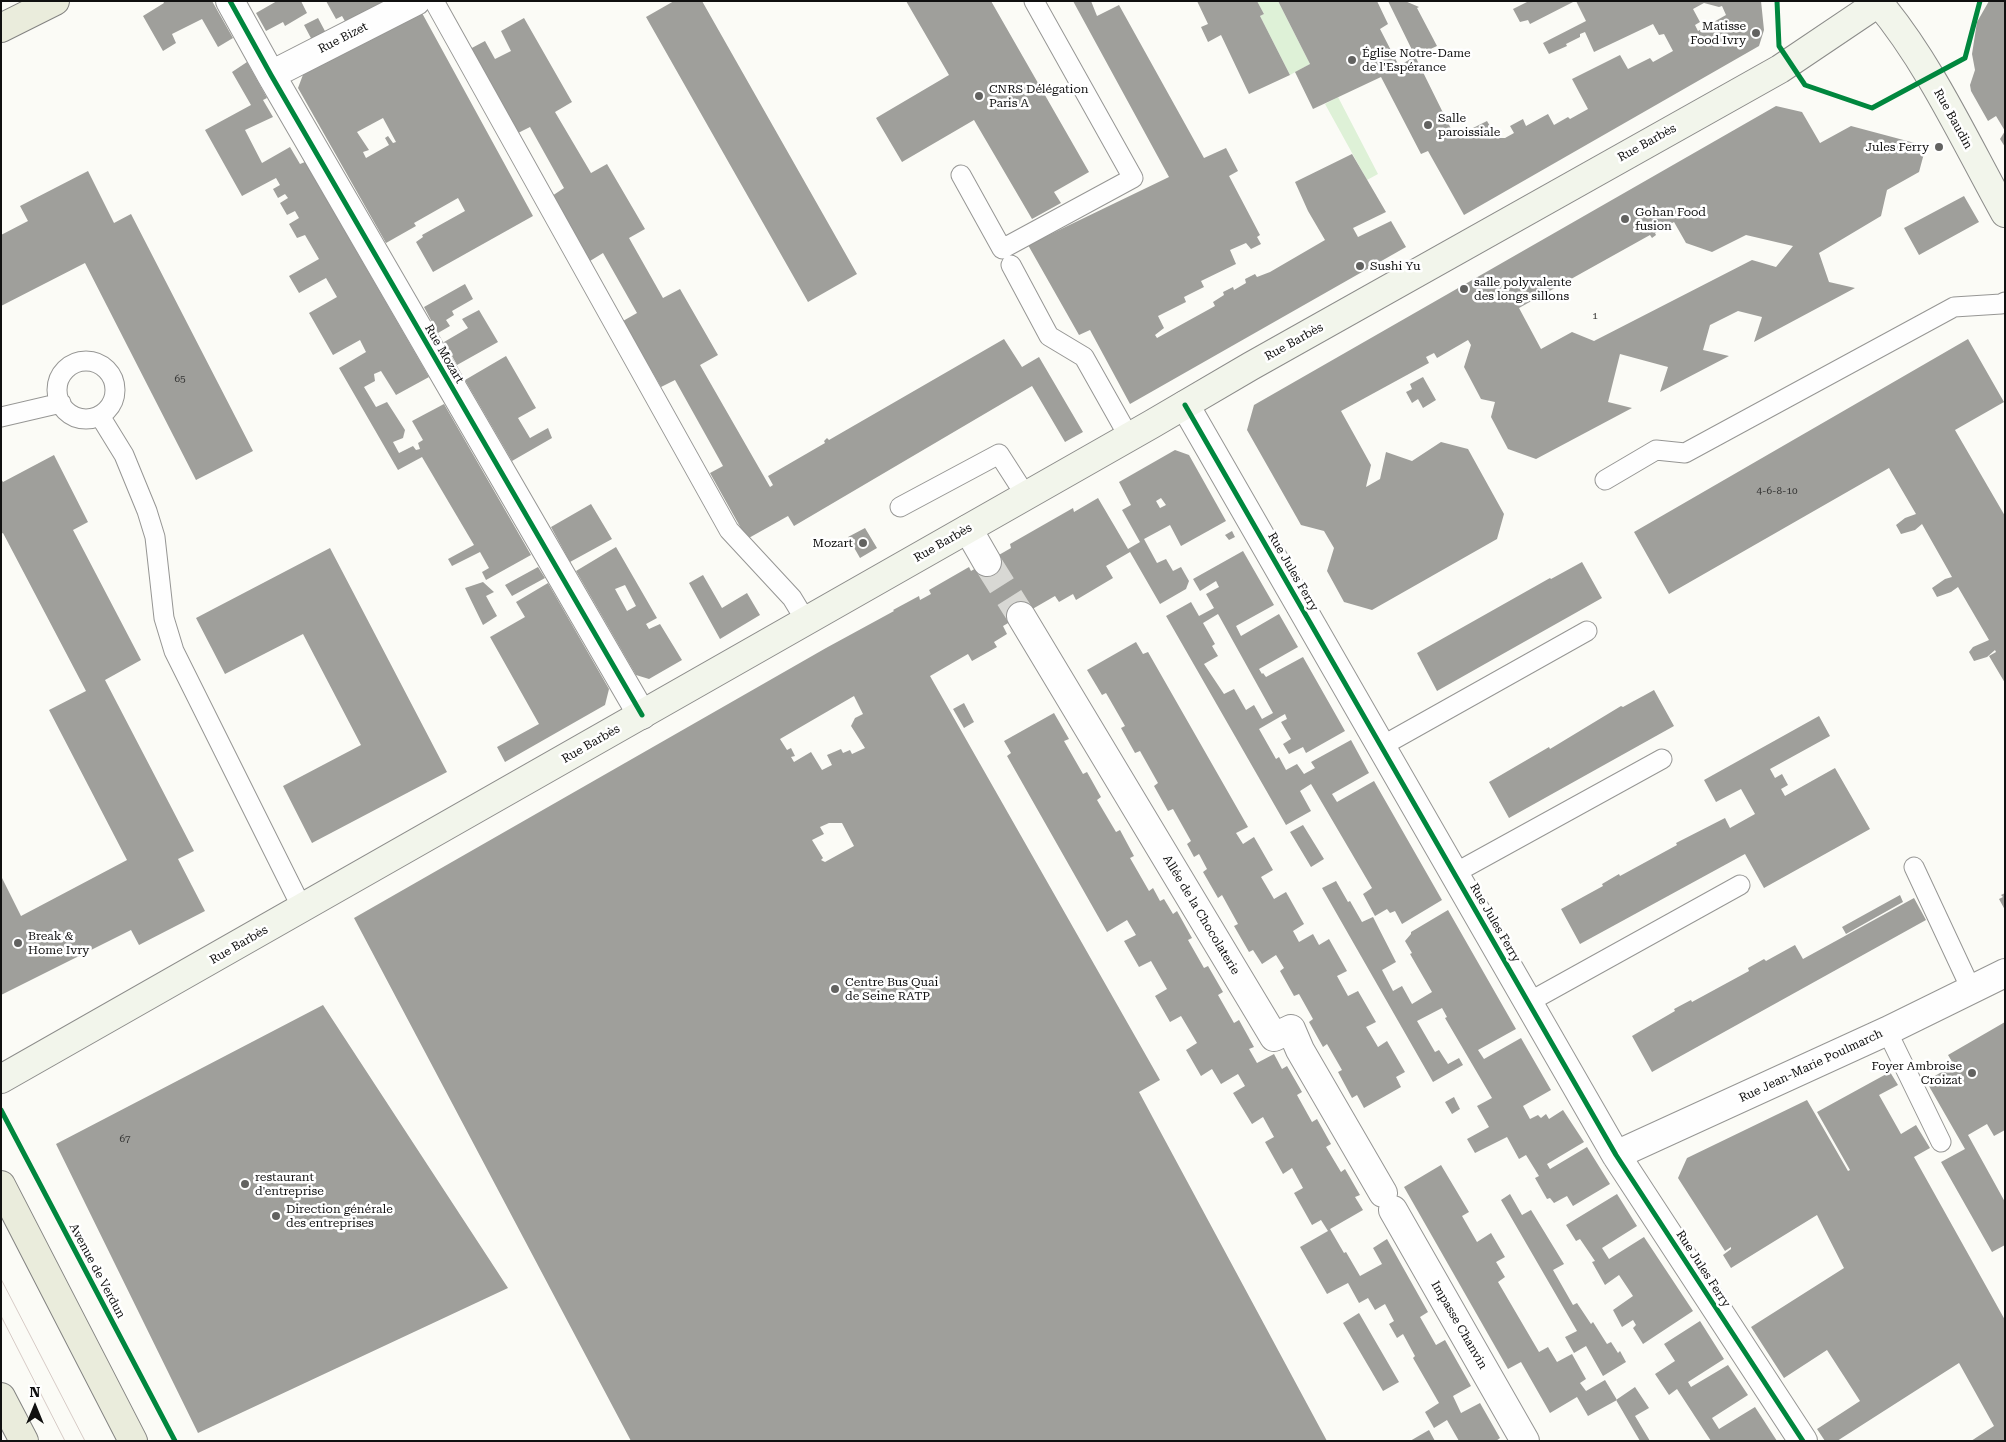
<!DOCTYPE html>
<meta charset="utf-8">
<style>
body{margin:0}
#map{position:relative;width:2006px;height:1442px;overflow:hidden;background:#fbfbf6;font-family:"Roboto Serif",serif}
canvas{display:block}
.frame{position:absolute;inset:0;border:2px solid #101010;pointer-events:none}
.north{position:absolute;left:10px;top:1382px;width:50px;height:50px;-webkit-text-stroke:4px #fff;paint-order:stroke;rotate:0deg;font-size:14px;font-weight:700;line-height:20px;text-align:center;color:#101010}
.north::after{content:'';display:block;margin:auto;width:18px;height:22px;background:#101010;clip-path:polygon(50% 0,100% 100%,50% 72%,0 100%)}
</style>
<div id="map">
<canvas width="2006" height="1442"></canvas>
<div class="frame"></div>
<div class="north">N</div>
</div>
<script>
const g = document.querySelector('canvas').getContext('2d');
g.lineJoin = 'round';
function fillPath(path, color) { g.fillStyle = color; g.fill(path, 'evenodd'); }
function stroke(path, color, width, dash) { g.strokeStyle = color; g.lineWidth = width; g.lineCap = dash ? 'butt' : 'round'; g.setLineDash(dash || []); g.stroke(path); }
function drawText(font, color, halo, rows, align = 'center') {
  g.font = font + ' "Roboto Serif",serif'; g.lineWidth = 5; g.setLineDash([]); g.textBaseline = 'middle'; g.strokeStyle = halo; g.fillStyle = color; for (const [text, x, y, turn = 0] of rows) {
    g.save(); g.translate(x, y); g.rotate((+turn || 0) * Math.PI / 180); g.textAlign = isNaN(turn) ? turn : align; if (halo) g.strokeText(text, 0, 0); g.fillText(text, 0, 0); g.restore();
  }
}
fillPath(new Path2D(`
 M1257 1H1278L1310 64 1290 75 1260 16 1264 14Z
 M1338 97 1378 174 1367 180 1325 104Z`), '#def1d7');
fillPath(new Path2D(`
 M163 1H212L233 38 218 47 202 19 172 34 176 43 163 51 143 16 164 3Z
 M277 1H301L307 13 285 26 283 22 266 31 256 13Z
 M326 1H389L346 23 342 16 336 19Z
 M674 1H702L857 274 808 302 646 17Z
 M906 1H991L1089 172 1054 192 1061 203 1032 219 974 120 902 162 876 118 949 75Z
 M1073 1H1091L1097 16 1119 5 1204 158 1226 148 1238 171 1229 176 1260 235 1257 237 1261 244 1251 249 1246 243 1230 250 1236 264 1201 281 1204 287 1184 297 1186 302 1158 316 1164 328 1155 335 1157 338 1215 306 1213 302 1224 295 1223 292 1233 287 1234 290 1246 283 1245 279 1255 274 1257 277 1270 272 1325 240 1308 211 1295 182 1352 154 1386 212 1353 228 1358 237 1391 221 1406 247 1130 404 1090 330 1079 335 1028 245 1169 177Z
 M1197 1H1257L1264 14 1260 16 1290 75 1249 94 1221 35 1208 42 1201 27 1208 24Z
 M1278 1H1377L1388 24 1380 29 1399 66 1415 56 1388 1H1405L1419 7 1417 8 1437 46 1415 56 1455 137 1487 121 1497 138H1505L1514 133 1510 126 1523 119 1526 126 1548 114 1554 125 1568 117 1570 119 1588 109 1572 79 1620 55 1628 69 1650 58 1653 62 1673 51 1664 34 1659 35 1653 24 1594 52 1585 32 1580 34V37L1566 44 1567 46 1549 54 1543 43 1586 21 1576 1H1761L1764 30 1759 46 1464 215 1428 151 1421 154 1381 77 1313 109 1295 72 1310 64ZM1704 3 1719 7 1722 6 1726 15 1698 31 1695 25 1700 22 1693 9Z
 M1529 1H1575L1530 24 1528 20 1520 22 1513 9Z
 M1989 1H2005V147L2000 139 2005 131 1996 116 1988 121 1971 91 1970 85 1975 70 1972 54 1977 22Z
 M422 13 533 216 433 272 416 242 423 237 422 235 465 211 458 198 414 223 416 226 386 243 298 88 304 72ZM383 118 396 142 393 143 388 136 385 138 389 145 366 158 363 152 369 150 357 132Z
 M318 18 326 33 312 40 304 25Z
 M524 18 572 102 555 112 591 173 607 164 645 229 629 238 663 298 680 289 718 355 700 365 770 487 773 485 768 476 825 443 824 441 827 438 829 440 1004 339 1022 367 1039 357 1083 432 1065 442 1032 386 794 526 788 516 747 539 710 473 723 466 675 380 661 387 623 321 637 313 603 253 590 261 552 196 564 188 530 127 516 134 468 50 485 41 495 59 511 51 501 31Z
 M247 62 267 98 263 100 273 117 245 130 262 163 290 147 300 164 305 162 429 377 396 395 381 371 374 374 375 381 364 387 376 407 387 402 405 430 403 438 393 442 399 453 413 446 416 450 420 449 418 443 423 440 412 421 444 404 531 555 486 580 482 572 489 568 480 552 452 566 448 559 474 545 422 457 398 470 339 368 366 352 360 340 333 355 309 313 337 297 326 278 299 293 289 276 319 259 305 235 297 238 289 224 299 218 295 211 287 215 280 203 288 198 285 194 278 198 273 189 280 185 276 178 242 196 205 130 251 105 232 72Z
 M1776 106 1802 112 1820 143 1851 126 1926 146 1919 172 1887 190 1881 216 1819 253 1829 282 1855 288 1754 342 1762 317 1738 311 1710 325 1703 350 1729 356 1660 392 1668 367 1620 354 1608 402 1632 408 1536 459 1508 449 1491 417 1495 402 1481 399 1464 367 1471 345 1468 340 1437 358 1434 353 1426 357 1429 363 1341 411 1371 465 1366 487 1380 479 1386 452 1412 461 1441 442 1468 449 1504 514 1497 539 1372 610 1344 602 1327 571 1334 548 1324 531 1301 525 1247 430 1254 405ZM1674 222 1686 243 1712 252 1746 235 1793 246 1776 267 1752 260 1594 341 1572 332 1541 349 1519 308 1650 235 1652 238 1656 235 1655 233Z
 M88 171 114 223 131 214 253 451 196 480 85 263 1 306V235L28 221 20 206Z
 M1964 196 1979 222 1919 255 1904 228Z
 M465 284 473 299 452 311 454 315 446 320 450 326 438 333 424 307Z
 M479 310 498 342 457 365 444 342 468 328 462 319Z
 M1968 339 2004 402 1955 430 2005 516V683L1989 656 1996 652 1995 650 1987 657 1974 661 1969 652 1973 647 1989 640 1958 587 1951 592 1937 597 1932 588 1945 579 1952 577 1922 524 1915 530 1901 534 1896 525 1905 518 1916 514 1889 468 1669 594 1634 532Z
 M506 356 536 408 518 418 530 438 548 428 552 438 512 461 465 380Z
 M1423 377 1436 400 1423 408 1418 399 1412 403 1406 392 1412 389 1410 384Z
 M1175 450 1189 455 1226 521 1181 546 1170 525 1144 539 1157 563 1166 559 1173 571 1181 567 1189 581 1186 589 1160 604 1130 552 1106 566 1113 578 1076 600 1073 594 1059 602 1055 596 1003 626 1007 634 994 642 997 647 972 661 968 654 930 676 1160 1080 1139 1092 1327 1441H631L354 918 826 648 894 611 893 610 919 596 920 600 931 594 929 590 969 567 971 571 1011 548 1010 544 1073 508 1074 512 1098 498 1128 549 1140 542 1122 510 1131 505 1119 482ZM1161 498 1166 505 1160 508 1156 501ZM854 696 863 714 855 718 851 726 865 748 852 754 850 750 843 753 841 749 827 755 832 765 822 770 811 752 794 762 791 757 795 756 791 748 787 750 780 739ZM829 823H842L854 846 825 862 821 860 823 858 812 840 824 834 820 827Z
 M54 455 88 522 73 530 141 660 105 680 194 851 178 859 205 911 139 945 131 930 1 995V876L21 916 127 860 49 710 86 691 3 533 1 534V479L3 482Z
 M591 504 612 539 570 562 551 527Z
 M865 528 877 548 860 558 848 537Z
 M1232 531 1235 537 1229 540 1225 535Z
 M616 547 657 618 646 624 649 629 660 624 682 660 649 679 636 675 576 571ZM625 585 636 606 627 611 615 589Z
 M330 548 447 772 312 843 283 786 361 745 303 634 225 674 196 618Z
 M1243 551 1274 605 1236 626 1241 636 1279 614 1298 647 1259 669 1262 674 1263 673 1266 677 1303 657 1345 731 1306 753 1303 747 1289 754 1283 744 1291 739 1281 722 1287 719 1285 714 1259 729 1276 759 1279 757 1286 770 1297 764 1304 774 1315 768 1311 762 1351 740 1369 773 1332 794 1337 802 1374 781 1442 900 1402 924 1395 911 1390 913 1387 909 1375 916 1363 894 1372 888 1311 784 1300 791 1311 811 1286 825 1166 616 1191 602 1199 616 1214 608 1206 594 1219 587 1216 581 1200 591 1193 579ZM1218 614 1273 713 1262 719 1254 705 1246 710 1234 689 1224 694 1204 664 1218 656 1212 646 1215 644 1203 623Z
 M1582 562 1602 598 1437 691 1417 653 1550 578 1551 579Z
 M538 567 545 578 512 596 505 585Z
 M703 575 722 608 747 593 760 615 720 639 689 583Z
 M483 582 494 592 486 596 497 616 483 625 465 588Z
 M548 583 609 689 605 705 505 762 497 747 539 724 490 637 525 617 516 602Z
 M1136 642 1143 654 1148 652 1248 827 1236 833 1243 844 1254 837 1273 870 1261 877 1274 899 1286 892 1304 924 1293 931 1299 942 1313 934 1319 945 1329 939 1347 971 1337 976 1348 996 1358 991 1376 1022 1366 1027 1378 1047 1387 1041 1405 1072 1396 1077 1401 1087 1364 1108 1357 1095 1352 1098 1338 1072 1342 1070 1327 1044 1323 1047 1309 1022 1313 1019 1299 994 1294 996 1280 971 1284 968 1276 955 1262 964 1253 950 1249 952 1234 926 1238 924 1222 895 1218 898 1203 872 1207 869 1199 854 1194 857 1187 844 1191 841 1173 809 1168 811 1154 786 1158 783 1140 751 1135 753 1121 728 1125 726 1106 693 1102 695 1087 670Z
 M1654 690 1674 726 1509 818 1489 782 1549 747 1550 749 1621 706 1623 707Z
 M964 703 974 722 964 728 953 709Z
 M1054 713 1069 739 1064 741 1083 774 1087 772 1101 797 1097 800 1116 832 1120 830 1134 856 1130 858 1149 891 1153 888 1160 901 1164 899 1173 914 1177 911 1192 938 1188 940 1204 968 1208 966 1223 992 1218 995 1234 1023 1239 1020 1254 1047 1249 1049 1257 1063 1274 1054 1282 1069 1287 1066 1302 1092 1297 1095 1312 1122 1317 1119 1331 1144 1326 1147 1341 1172 1345 1169 1360 1195 1355 1197 1363 1210 1330 1229 1344 1253 1346 1252 1360 1276 1382 1264 1373 1248 1387 1239 1428 1312 1420 1317 1436 1345 1445 1340 1471 1386 1453 1396 1461 1413 1480 1403 1500 1438 1496 1441H1459L1447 1420 1434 1428 1425 1412 1439 1403 1413 1358 1415 1356 1403 1334 1397 1338 1389 1324 1394 1321 1385 1304 1375 1310 1368 1298 1359 1303 1348 1283 1327 1294 1300 1247 1328 1231 1321 1220 1312 1225 1294 1193 1303 1188 1292 1168 1283 1174 1265 1142 1274 1137 1263 1117 1252 1124 1233 1093 1245 1086 1238 1074 1221 1084 1212 1069 1201 1076 1186 1050 1197 1043 1181 1016 1170 1022 1155 996 1167 989 1151 961 1139 967 1124 941 1136 935 1127 920 1107 932 1007 756 1011 753 1004 741Z
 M1819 716 1830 736 1770 769 1775 778 1782 774 1788 785 1781 789 1785 796 1835 768 1870 829 1764 888 1745 854 1580 944 1561 909 1603 886 1602 884 1619 874 1620 876 1677 845 1676 843 1725 818 1730 828 1755 814 1741 789 1716 802 1704 780Z
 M1303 825 1324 859 1311 867 1290 832Z
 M1336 881 1348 902 1350 901 1362 922 1373 917 1396 962 1382 970 1393 991 1402 986 1412 1004 1432 992 1410 954 1412 953 1405 941 1411 934V932L1448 910 1516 1029 1478 1050 1484 1059 1521 1038 1551 1090 1523 1106 1530 1119 1538 1115 1541 1118 1546 1114 1549 1119 1563 1110 1584 1142 1547 1164 1550 1169 1587 1147 1610 1184 1573 1206 1567 1196 1554 1203 1550 1198 1547 1199 1535 1178 1539 1176 1526 1155 1519 1159 1507 1137 1475 1153 1467 1139 1489 1127 1477 1106 1492 1098 1445 1018 1447 1017 1442 1008 1417 1021 1435 1052 1439 1050 1448 1064 1459 1058 1463 1065 1433 1082 1322 888Z
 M2005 893V910L1999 899 2003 897 2001 895Z
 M1900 895 1903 902 1846 934 1842 927Z
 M1914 898 1926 920 1652 1072 1632 1036 1675 1011 1674 1009 1691 1000 1692 1002 1749 971 1748 968 1764 959 1766 961 1795 945 1803 959Z
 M323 1005 508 1288 198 1433 56 1144Z
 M2005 1022V1130L1994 1136 1987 1124 1968 1135 2005 1202V1245L1992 1252 1941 1162 1965 1149 1926 1081 1954 1065 1948 1055Z
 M1890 1072 1898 1085 1879 1095 1901 1134 1916 1125 1930 1148 1914 1157 2005 1320V1441H1971L1994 1426 1959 1363 1837 1441H1825L1817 1429 1860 1401 1827 1350 1784 1378 1751 1327 1844 1268 1817 1215 1731 1268 1723 1255 1731 1249V1247L1725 1251 1678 1178 1687 1158 1807 1100 1848 1171 1850 1170 1817 1112Z
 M1454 1097 1460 1109 1452 1114 1445 1102Z
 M1441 1165 1469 1212 1462 1216 1477 1242 1491 1233 1505 1257 1496 1262 1505 1277 1498 1282 1539 1352 1548 1347 1557 1362 1572 1354 1586 1379 1580 1383 1586 1391 1605 1380 1617 1400 1588 1416 1577 1397 1550 1413 1521 1362 1508 1369 1404 1187Z
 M1510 1194 1522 1215 1531 1210 1564 1264 1553 1270 1573 1305 1577 1303 1591 1324 1593 1322 1607 1344 1611 1342 1618 1353 1620 1351 1626 1362 1603 1376 1586 1346 1574 1353 1565 1337 1577 1331 1501 1200Z
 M1617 1194 1637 1226 1602 1248 1609 1259 1644 1237 1693 1311 1643 1344 1633 1328 1636 1325 1633 1320 1622 1327 1613 1310 1633 1296 1619 1275 1605 1285 1592 1262 1595 1261 1580 1239 1576 1241 1566 1225Z
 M1359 1313 1399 1382 1383 1391 1343 1323Z
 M1700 1321 1724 1359 1688 1382 1691 1387 1728 1365 1748 1395 1712 1418 1719 1429 1755 1407 1777 1441H1711L1677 1389 1669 1395 1655 1374 1675 1361 1664 1344Z
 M1635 1387 1649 1408 1635 1416 1650 1441H1640L1616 1400Z
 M1429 1430 1435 1441H1410Z`), '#9f9f9b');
stroke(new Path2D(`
 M987 562 1021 616`), '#d8d8d4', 28, [28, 14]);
const service = new Path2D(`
 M434 1 729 530 792 598 806 621
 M961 175 1002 249 1133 178 1034 1
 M1011 265 1049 336 1084 357 1129 437
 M57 390a29 29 0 1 1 58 0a29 29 0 1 1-58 0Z
 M100 416 124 455 147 511 155 537 164 618 174 651 302 908
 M1 417 61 403
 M1605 480 1656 450 1685 453 1954 307 2001 304 2005 302
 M900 507 999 454 1026 496
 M1382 746 1587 631
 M1914 867 1971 989
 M1455 873 1662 759
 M1529 1002 1740 885
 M1887 1031 1941 1142`);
const minor = new Path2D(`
 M230 1 271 75 642 715
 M271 75 416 1
 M1185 405 1616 1155 1803 1441
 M968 529 987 562
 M1021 616 1274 1037 1291 1029 1300 1050 1383 1193
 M1616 1155 1887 1031 2005 973
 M1393 1210 1525 1441`);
const secondary = new Path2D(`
 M1879 3C1930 64 1966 143 2005 213
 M1 1079 1152 424 1251 366 1780 69 1881 1`);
const primary = new Path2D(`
 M1 28 55 1
 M1 1185 133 1441
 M1 1397 24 1441`);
stroke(service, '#969694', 21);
stroke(minor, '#969694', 30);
stroke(secondary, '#8c8c8a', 30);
stroke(primary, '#838381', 30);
stroke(service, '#fefefe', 19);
stroke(minor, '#fefefe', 28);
stroke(secondary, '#f2f5eb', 28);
stroke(primary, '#eaecdc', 28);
stroke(new Path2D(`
 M1 1279 85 1441
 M1 1316 65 1441`), '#d7cbc6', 1);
stroke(new Path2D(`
 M230 1 271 75 642 715
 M1777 1 1779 46 1805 85 1872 108 1965 58 1980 1
 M1185 405 1616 1155 1803 1441
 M1 1110 175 1441`), '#00873e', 5);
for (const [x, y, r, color] of [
 [1756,33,5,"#626260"],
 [1352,60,5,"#626260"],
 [979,96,5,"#626260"],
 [1428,125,5,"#626260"],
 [1939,147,5,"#626260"],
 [1625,219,5,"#626260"],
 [1360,266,5,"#626260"],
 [1464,289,5,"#626260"],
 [863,543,5,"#626260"],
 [18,943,5,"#626260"],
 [835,989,5,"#626260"],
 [1972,1073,5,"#626260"],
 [245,1184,5,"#626260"],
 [276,1216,5,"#626260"]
]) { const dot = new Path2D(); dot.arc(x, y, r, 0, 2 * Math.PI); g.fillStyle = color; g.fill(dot); stroke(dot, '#fff', 2); }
drawText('10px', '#343433', null, [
 ["1",1595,316],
 ["65",180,379],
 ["4-6-8-10",1777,491],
 ["67",125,1139]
]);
drawText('12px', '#101010', '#fff', [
 ["Matisse",1746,26,"right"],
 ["Food Ivry",1746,40,"right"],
 ["Église Notre-Dame",1362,53],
 ["de l'Espérance",1362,67],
 ["CNRS Délégation",989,89],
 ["Paris A",989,103],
 ["Salle",1438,118],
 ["paroissiale",1438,132],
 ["Jules Ferry",1929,147,"right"],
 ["Gohan Food",1635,212],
 ["fusion",1635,226],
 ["Sushi Yu",1370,266],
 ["salle polyvalente",1474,282],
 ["des longs sillons",1474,296],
 ["Mozart",853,543,"right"],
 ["Break &",28,936],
 ["Home Ivry",28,950],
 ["Centre Bus Quai",845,982],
 ["de Seine RATP",845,996],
 ["Foyer Ambroise",1962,1066,"right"],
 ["Croizat",1962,1080,"right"],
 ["restaurant",255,1177],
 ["d'entreprise",255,1191],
 ["Direction générale",286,1209],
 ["des entreprises",286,1223]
], 'left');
drawText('12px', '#101010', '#fff', [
 ["Rue Bizet",343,38,-27],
 ["Rue Baudin",1953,119,61],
 ["Rue Barbès",1647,143,-29],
 ["Rue Barbès",1294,342,-29],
 ["Rue Mozart",444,354,60],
 ["Rue Barbès",943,543,-30],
 ["Rue Jules Ferry",1293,572,60],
 ["Rue Barbès",591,744,-30],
 ["Allée de la Chocolaterie",1201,915,59],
 ["Rue Jules Ferry",1495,923,60],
 ["Rue Barbès",239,945,-30],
 ["Rue Jean-Marie Poulmarch",1811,1066,-25],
 ["Rue Jules Ferry",1703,1269,57],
 ["Avenue de Verdun",97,1271,62],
 ["Impasse Chanvin",1459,1325,60]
]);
</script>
